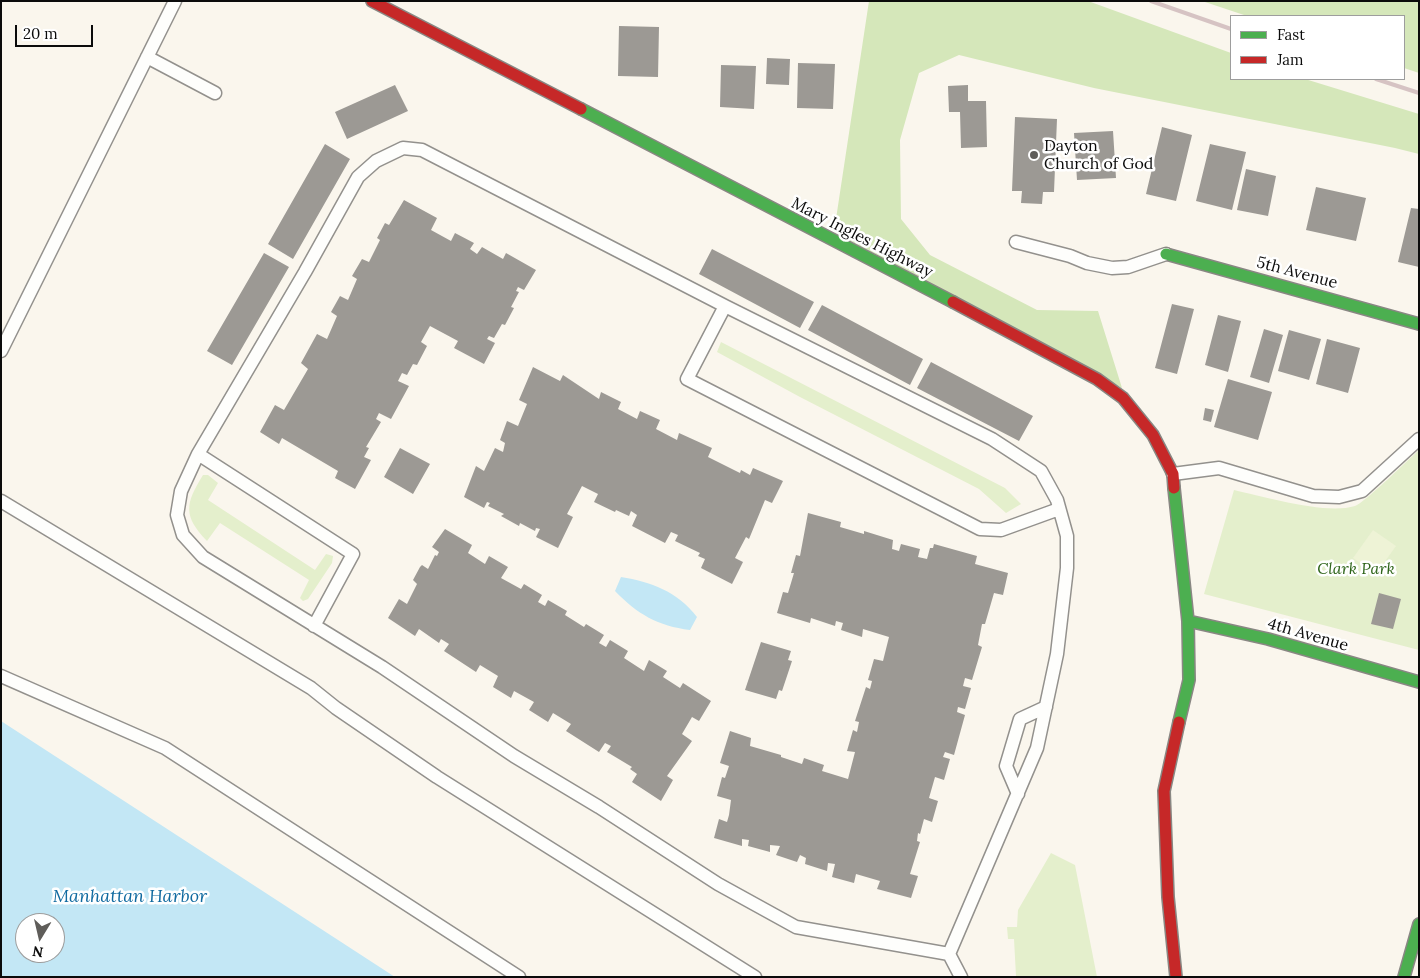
<!DOCTYPE html>
<style>
body{margin:0}
#map{position:relative;width:1420px;height:978px;overflow:hidden;background:#faf6ed;font-family:Lora,serif}
canvas{display:block}
.frame{position:absolute;inset:0;border:2px solid #0b0b0b;pointer-events:none}
.legend{position:absolute;left:1230px;top:15px;width:175px;height:65px;box-sizing:border-box;background:#fff;border:1px solid #9d9d9d;margin:0;padding:6px 9px;list-style:none;font-size:15px;color:#0b0b0b}
.legend li{display:flex;align-items:center;gap:10px;height:25px}
.legend b{width:25px;border:1px solid #9d9d9d}
.north{position:absolute;left:15px;top:913px;width:50px;height:50px;box-sizing:border-box;background:#fff;border:1px solid #9d9d9d;border-radius:50%;rotate:189deg;font-size:14px;font-weight:700;line-height:20px;text-align:center;color:#0b0b0b}
.north::after{content:'';display:block;margin:auto;width:18px;height:22px;background:#5f5d5a;clip-path:polygon(50% 0,100% 100%,50% 72%,0 100%)}
.scale{position:absolute;left:15px;top:25px;width:78px;height:22px;box-sizing:border-box;border:2px solid #0b0b0b;border-top:0;padding-left:6px;font-size:15px;line-height:18px;white-space:nowrap;color:#0b0b0b;-webkit-text-stroke:4px #fff;paint-order:stroke}
</style>
<div id="map">
<canvas width="1420" height="978"></canvas>
<div class="frame"></div>
<ul class="legend">
<li><b style="height:6px;background:#4caf50"></b>Fast</li>
<li><b style="height:6px;background:#c62828"></b>Jam</li>
</ul>
<div class="north">N</div>
<div class="scale">20 m</div>
</div>
<script>
const g = document.querySelector('canvas').getContext('2d');
g.lineJoin = 'round';
function fillPath(path, color) { g.fillStyle = color; g.fill(path, 'evenodd'); }
function stroke(path, color, width, dash) { g.strokeStyle = color; g.lineWidth = width; g.lineCap = dash ? 'butt' : 'round'; g.setLineDash(dash || []); g.stroke(path); }
function drawText(font, color, halo, rows, align = 'center') {
  g.font = font + ' Lora,serif'; g.lineWidth = 5; g.setLineDash([]); g.textBaseline = 'middle'; g.strokeStyle = halo; g.fillStyle = color; for (const [text, x, y, turn = 0] of rows) {
    g.save(); g.translate(x, y); g.rotate((+turn || 0) * Math.PI / 180); g.textAlign = isNaN(turn) ? turn : align; if (halo) g.strokeText(text, 0, 0); g.fillText(text, 0, 0); g.restore();
  }
}
fillPath(new Path2D(`
 M721 342 1005 488 1021 504 1006 513 979 489 800 397 717 352Z
 M1419 450V650L1204 594 1234 490C1265 497 1326 515 1355 506 1364 503 1408 460 1419 450Z
 M203 475H208L218 483 208 500 315 570 326 554 333 556 332 563 308 599 303 601 300 598 309 580 220 523 207 541C183 516 185 504 203 475Z
 M1051 853 1075 865 1097 977 1016 976 1014 939H1008L1007 927H1017L1018 910Z`), '#e4efcc');
fillPath(new Path2D(`
 M869 1H1088L1231 53V79H1305L1419 114V154L1395 148 1094 88 959 55 919 73 900 140 901 219 930 255 1037 310 1098 311 1122 388 834 232Z
 M1202 1H1419V73L1404 68V16H1247Z`), '#d5e7ba');
fillPath(new Path2D(`
 M1373 530 1396 546 1376 574 1353 558Z`), '#eef3d6');
fillPath(new Path2D(`
 M621 577C651 582 677 591 697 617L690 630C658 626 637 614 615 591Z
 M1 721 395 977H1ZM25 923H55V953H25Z`), '#c3e7f5');
fillPath(new Path2D(`
 M619 26 659 27 658 77 618 76Z
 M767 58 790 59 789 85 766 84Z
 M798 63 835 64 833 109 797 108Z
 M721 65 756 66 754 109 720 107Z
 M395 85 408 111 347 139 335 112Z
 M968 85V101H986L987 147 961 148 960 112H949L948 86Z
 M1015 117 1057 119 1054 192H1043L1042 204 1021 203 1022 191H1012Z
 M1162 127 1192 135 1176 201 1146 194Z
 M1113 131 1116 178 1077 180 1074 133Z
 M325 144 350 159 293 259 268 244Z
 M1210 144 1246 152 1232 210 1196 201Z
 M1246 169 1276 176 1268 216 1237 210Z
 M1316 187 1366 198 1356 241 1306 230Z
 M404 200 437 218 431 230 451 241 455 233 474 243 470 249 477 254 482 247 503 259 506 253 536 270 524 290 518 287 516 291 519 292 511 307 514 308 505 325 502 324 494 338 489 336 487 339 495 343 484 364 454 348 458 341 430 326 421 342 427 346 417 365 413 364 407 375 402 373 398 381 409 386 391 419 379 413 376 419 381 422 366 447 369 448 364 457 371 460 355 489 335 478 338 471 282 438 279 444 260 432 275 405 284 410 308 369 301 363 317 334 327 339 337 316 331 312 340 296 348 300 357 279 352 276 362 259 369 262 380 240 377 238 385 223 389 225Z
 M1411 208 1419 209V267L1398 262Z
 M712 249 814 302 800 328 699 274Z
 M264 253 289 267 232 365 207 351Z
 M1172 304 1194 309 1177 374 1155 368Z
 M822 305 923 359 910 385 808 330Z
 M1218 315 1241 321 1228 372 1205 365Z
 M1264 329 1283 335 1269 383 1250 377Z
 M1289 330 1321 339 1309 380 1278 371Z
 M1327 339 1360 348 1348 393 1316 384Z
 M931 362 1033 416 1019 441 917 388Z
 M533 367 560 381 563 375 599 399 601 392 621 402 618 409 637 419 640 411 660 420 656 429 677 440 679 433 712 448 708 457 740 473 741 470 750 475 753 468 783 481 772 503 765 500 749 539 746 537 735 558 743 562 732 584 701 568 705 559 698 556 700 553 675 541 678 535 671 532 665 543 632 526 637 515 631 511 629 516 616 510 615 512 594 502 598 494 582 486 567 514 573 517 558 548 536 537 540 529 536 528 535 531 520 523 519 526 501 516 504 514 488 506 490 503 487 502 484 508 464 497 476 466 484 471 495 448 503 452 505 443 500 440 507 421 518 426 527 404 519 400Z
 M1228 379 1272 392 1258 440 1214 427Z
 M1205 408 1214 410 1211 422 1203 420Z
 M400 448 430 464 413 494 384 477Z
 M808 513 841 522 840 527 864 534V531L893 540 892 549 899 551 901 544 920 549 918 557 927 559 930 548H933L934 544 977 556 975 564 1008 573 1003 595 994 593 985 624H982L978 645 982 647 972 680 965 678 963 686 971 688 965 709 958 707 957 712 965 715 954 755 945 752 943 757 950 759 944 780 935 777 929 798 938 801 932 822 924 819 920 834 918 833 917 841 920 842 910 874 918 876 911 898 877 889 880 881 856 874 854 883 832 877 835 864 828 863 827 871 805 864 806 858 800 855 797 862 776 855 780 846 770 845V852L748 846 749 840 742 839V846L714 838 719 819 727 822 729 815 731 800 717 796 722 777 725 778 729 766 720 763 730 731 751 738 750 746 781 755V757L802 764 804 758 824 765 822 771 848 779 855 752 847 751 853 730 857 732 859 722 855 721 866 687 870 689 872 681 868 680 874 659 883 661 889 637 863 629 862 637 841 630 843 623 836 621 835 626 811 618 810 623 777 613 783 592 788 593 794 573H791L796 555 800 556Z
 M445 529 472 545 468 553 485 564 489 556 508 567 501 578 521 589 524 584 542 595 538 602 545 606 548 600 567 611 565 615 584 627 586 624 604 635 599 643 606 647 610 640 628 651 624 658 644 671 649 660 667 671 663 677 680 688 683 683 711 701 699 721 692 717 682 734 692 741 667 776 673 780 661 801 632 782 637 774 630 769 632 767 607 752 611 746 605 743 599 752 566 731 571 724 553 713 548 722 529 710 534 702 514 691 511 698 493 687 498 676 480 665 476 672 444 651 449 644 441 639 439 643 419 629 415 636 388 618 399 599 407 604 417 584 413 580 420 567 422 565 428 569 435 555 437 556 439 552 432 547Z
 M1379 593 1401 599 1393 629 1371 624Z
 M761 642 791 651 788 660 792 661 782 691 779 690 776 699 745 690Z`), '#9c9994');
const lane = new Path2D(`
 M147 57 215 93
 M1016 242 1070 256 1087 263 1112 268 1128 267 1166 254
 M725 306 422 150 403 148 376 161 358 177 305 272 198 454 181 491 177 515 183 535 203 557 382 667 514 756 599 807 718 884 796 927 949 954 961 977
 M1 351 175 1
 M198 454 353 554 314 626
 M1173 474 1219 468 1313 496 1339 497 1362 491 1419 439
 M1 501 311 688 336 708 437 777 755 977
 M1 676 165 748 519 977
 M1018 794 1006 766 1020 719 1046 707
 M949 954 1037 748 1057 654 1067 568V536L1057 500 1041 471 992 439 725 306 687 379 980 529 1001 530 1059 509`);
const fast = new Path2D(`
 M581 109 953 302
 M1166 254 1419 324
 M1174 488 1188 621 1189 680 1179 722
 M1188 621 1268 639 1419 682
 M1404 977 1419 924`);
const jam = new Path2D(`
 M372 1 581 109
 M953 302 1097 379 1123 398 1153 435 1173 474 1174 488
 M1176 977 1168 897 1164 791 1179 722`);
stroke(lane, '#93918d', 15);
stroke(fast, '#898783', 14);
stroke(jam, '#898783', 14);
stroke(lane, '#fefefc', 12);
stroke(fast, '#4caf50', 11);
stroke(jam, '#c62828', 11);
stroke(new Path2D(`
 M1151 1 1231 29
 M1376 79 1419 93`), '#d6c3c3', 4);
for (const [x, y, r, color] of [
 [1034,155,5,"#5f5d5a"]
]) { const dot = new Path2D(); dot.arc(x, y, r, 0, 2 * Math.PI); g.fillStyle = color; g.fill(dot); stroke(dot, '#fff', 2); }
drawText('16px', '#0b0b0b', '#fff', [
 ["Dayton",1044,146],
 ["Church of God",1044,164]
], 'left');
drawText('16px', '#0b0b0b', '#fff', [
 ["Mary Ingles Highway",862,238,27],
 ["5th Avenue",1297,273,15],
 ["4th Avenue",1308,635,16]
]);
drawText('italic 16px', '#2d6419', '#fff', [
 ["Clark Park",1356,569]
]);
drawText('italic 18px', '#106aa0', '#fff', [
 ["Manhattan Harbor",130,897]
]);
</script>
